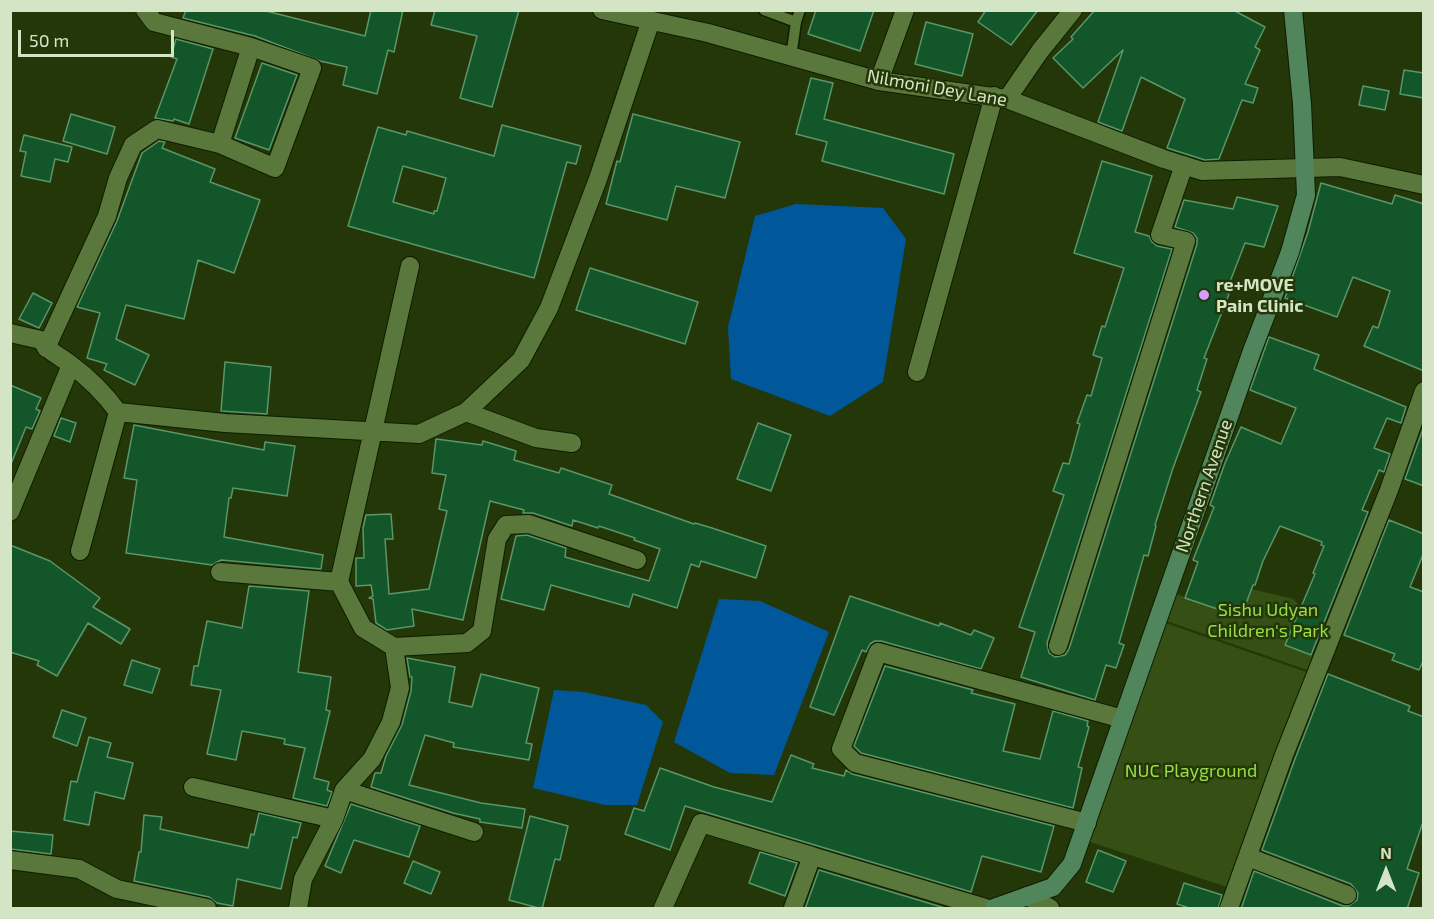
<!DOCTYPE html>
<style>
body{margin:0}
#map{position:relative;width:1434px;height:919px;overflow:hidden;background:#233709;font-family:"Exo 2",sans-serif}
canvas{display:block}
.frame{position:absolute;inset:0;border:12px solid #d4e5c5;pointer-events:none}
.north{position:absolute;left:1356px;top:841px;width:60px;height:60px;-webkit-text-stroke:4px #233709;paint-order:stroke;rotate:0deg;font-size:16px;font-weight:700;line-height:24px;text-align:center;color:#d4e5c5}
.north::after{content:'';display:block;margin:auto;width:21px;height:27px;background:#d4e5c5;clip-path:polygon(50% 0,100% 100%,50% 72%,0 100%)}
.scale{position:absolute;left:18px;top:30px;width:156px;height:27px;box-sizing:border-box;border:3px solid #d4e5c5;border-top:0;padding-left:8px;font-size:18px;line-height:21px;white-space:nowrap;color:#d4e5c5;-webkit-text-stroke:4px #233709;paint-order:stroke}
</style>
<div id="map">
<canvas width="1434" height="919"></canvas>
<div class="frame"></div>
<div class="north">N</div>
<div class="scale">50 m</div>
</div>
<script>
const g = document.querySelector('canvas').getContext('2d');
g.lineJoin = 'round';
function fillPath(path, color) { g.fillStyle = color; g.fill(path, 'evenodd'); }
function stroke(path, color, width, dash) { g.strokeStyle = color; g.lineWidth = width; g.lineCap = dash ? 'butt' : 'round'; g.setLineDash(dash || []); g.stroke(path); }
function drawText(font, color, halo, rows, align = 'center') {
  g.font = font + ' "Exo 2",sans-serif'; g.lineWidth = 5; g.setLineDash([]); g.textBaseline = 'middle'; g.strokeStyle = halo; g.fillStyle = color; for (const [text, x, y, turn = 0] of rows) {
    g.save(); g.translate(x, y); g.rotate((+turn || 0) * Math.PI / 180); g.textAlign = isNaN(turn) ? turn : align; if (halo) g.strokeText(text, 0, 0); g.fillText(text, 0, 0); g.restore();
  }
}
fillPath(new Path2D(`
 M1251 589 1294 599 1300 607 1286 645 1319 659 1313 672 1161 619 1176 594 1241 617Z
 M1157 620 1312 674 1236 890 1081 839Z`), '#354f14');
fillPath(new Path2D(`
 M796 204 883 208 906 239 883 382 830 416 731 379 728 327 755 216Z
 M719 599 760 601 829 632 774 775 730 773 674 742Z
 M554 690 584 692 646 705 663 722 637 805H605L533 788Z`), '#00589b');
const building = new Path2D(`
 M186 10H262L365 36 371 10H403L394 52 388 50 377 94 343 85 347 67 320 61 255 36 183 18Z
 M435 10H519L492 107 460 98 477 36 431 25Z
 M816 10H874L860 51 808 34Z
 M986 10H1038L1011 45 978 22Z
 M1095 10H1233L1265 27 1255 47 1260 50 1245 84 1258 88 1253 103 1242 100 1219 159 1205 160 1167 148 1185 99 1141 77 1122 131 1098 122 1123 50 1083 88 1053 58 1073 39 1071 37Z
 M926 22 973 34 962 76 915 64Z
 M176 39 213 49 189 124 174 119 173 121 155 118 177 59 171 57Z
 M262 63 297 75 269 150 235 138Z
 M1404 70 1424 73V98L1400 94Z
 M811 78 833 83 824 119 954 154 944 194 822 161 827 142 796 134Z
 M1363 86 1389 91 1385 110 1359 105Z
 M71 114 115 127 107 154 63 141Z
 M633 114 740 142 725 198 676 186 667 220 606 204 617 161 620 162Z
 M502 125 581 146 576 164 567 162 534 278 348 226 378 127 406 135 407 131 494 156ZM403 166 446 178 437 211H434V214L393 202Z
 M24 135 72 147 68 162 55 159 50 182 21 176 26 152 20 151Z
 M159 141 165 142 162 148 215 169 210 182 260 200 234 273 198 260 184 319 126 305 116 339 149 355 135 385 104 370 107 364 87 358 100 313 77 307 117 221 142 153Z
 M1102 161 1152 176 1135 232 1149 236 1152 242 1157 246 1172 249 1047 643 1049 653 1055 657 1065 655 1069 649 1197 244V238L1193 233 1175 227 1184 200 1233 209 1237 197 1278 206 1264 247 1245 243 1226 292 1229 294 1204 358 1207 359 1197 390 1201 392 1173 468 1155 525 1156 526 1148 556 1144 555 1119 643 1124 645 1116 668 1106 665 1095 700 1021 677 1035 632 1019 627 1064 495 1053 491 1063 463 1069 464 1080 424 1077 423 1087 395 1091 396 1102 358 1093 355 1102 326 1105 327 1124 268 1074 253Z
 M1321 183 1392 204 1395 195 1424 204V371L1364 346 1373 326 1378 328 1390 291 1353 277 1337 317 1285 298 1308 232Z
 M590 268 698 302 685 344 576 310Z
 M33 293 52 303 39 328 19 319Z
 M1269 337 1319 355 1314 369 1406 407 1401 423 1387 418 1374 448 1390 454 1384 472 1379 470 1362 510 1368 512 1311 655 1285 645 1315 574 1313 573 1324 546 1321 545 1322 542 1280 526 1263 561 1255 585H1253L1241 617 1185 598 1198 562 1193 560 1214 507 1210 505 1225 463 1241 427 1281 444 1296 408 1250 390Z
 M225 362 271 367 267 414 221 411Z
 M10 385 41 398 36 409 40 411 32 429 26 427 11 464Z
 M61 418 76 423 70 442 54 436Z
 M758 423 791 435 771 491 737 479Z
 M134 425 264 450 265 442 295 446 287 496 233 488 231 498H229L224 537 323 555 321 569 221 560 212 565 126 553 137 480 124 478Z
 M1424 426V486L1405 479Z
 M436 439 482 445 483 441 516 451 514 460 559 473 561 468 612 485 609 494 694 524 695 523 712 528 766 546 756 578 701 561 699 567 691 564 677 608 633 594 629 607 551 585 544 610 501 599 516 536 527 535 566 548 565 557 649 581 660 549 634 540 635 538 599 526 598 528 573 520 572 526 533 513H523L524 510 490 501 463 620 412 609 414 626 387 630 376 623 373 599 369 598 373 596 371 585 356 586V558H364L363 528 366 515 391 514 393 539H385L389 594 429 589 447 511 439 509 446 475 432 473Z
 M1389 520 1424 534V552L1410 587 1424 592V659L1419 670 1392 660 1395 654 1344 635Z
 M10 545 50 561 100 598 93 607 130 629 121 644 88 623 57 676 37 665 39 661 10 652Z
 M249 586 309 591 298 672 331 677 326 710 330 711 314 778 329 782 327 790 332 792 327 806 293 798 305 748 284 744 285 739 242 731 236 760 207 754 221 690 191 685 194 666H198L207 621 242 628Z
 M850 596 939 626 940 623 971 635 974 630 994 638 981 669 881 641H875L870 644 866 652 862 650 834 715 810 707Z
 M407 658 455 667 449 702 472 707 481 674 539 688 526 743 532 744 529 760 453 747 454 743 425 735 409 785 481 803 525 809 522 828 480 822V819L453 813 371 787 375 773H381L386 756 402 725 411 691 412 677H410Z
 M132 660 160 669 152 693 124 685Z
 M885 666 973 690 971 693 1015 704 1003 751 1040 759 1053 711 1088 721 1087 726 1089 727 1078 767 1082 768 1073 808 861 753 854 746Z
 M1328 674 1410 706 1408 711 1424 717V819L1407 869 1419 873 1407 909H1241L1254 871 1343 906H1349L1357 900 1358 893 1351 884 1262 850 1295 759Z
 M62 710 86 718 77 746 53 737Z
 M89 737 111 743 107 757 133 763 124 799 95 792 89 825 64 820 71 781 77 782Z
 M791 755 814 764 812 768 844 776 846 770 852 774 1054 826 1041 872 982 856 971 892 685 806 670 850 625 834 634 808 644 811 660 768 714 787 772 802Z
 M351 804 420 826 409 857 354 840 341 873 325 866Z
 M259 813 301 823 297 838 293 837 281 889 237 879 233 906 217 903 209 897 134 881 139 852H141L144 815 162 817 160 829 248 848 251 834 254 835Z
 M530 816 568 826 560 860 555 859 542 909 509 900Z
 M10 831 53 835 51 854 10 849Z
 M1098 850 1126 861 1113 892 1086 882Z
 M760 852 797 863 785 896 749 883Z
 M413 861 440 872 431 894 404 883Z
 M819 870 948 909H805Z
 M1184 883 1222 895 1218 909H1192L1177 904Z`);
fillPath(building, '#12562a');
stroke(building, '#5b9668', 1.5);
const lane = new Path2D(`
 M764 10 796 22
 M791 57 796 22 800 10`);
const street = new Path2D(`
 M602 10 708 33 879 81 1007 99 1164 159 1202 171 1340 167 1424 185
 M879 81 905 10
 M1007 99 1040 51 1073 10
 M220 144 251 47
 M10 333 41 340C48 352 60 356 70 364 89 378 104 393 118 412L225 423 419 434 466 412 521 360 549 308 598 179 651 20
 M46 348 107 216 118 178 133 145 157 129 220 144 275 168 312 68 251 47 154 22 145 10
 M917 372 994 96
 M466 412 536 438 572 443
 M10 512 71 365
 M80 551 118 412
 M220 572 339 582
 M1058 646 1186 241 1160 235 1184 165
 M394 647 467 643 482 631 497 539 506 525 529 524 637 560
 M193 787 334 819
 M344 790 474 832
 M1087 823 855 763 841 749 878 652 1123 719
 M1248 857 1347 895
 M10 860 79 869 117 889 207 908
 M1027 896 1050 908
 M298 908 303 879 334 819 344 790 372 759 391 722 400 688 394 647 363 628 339 582 410 266
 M663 908 701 823 812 856
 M793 908 812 856 986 908
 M1229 908 1284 755 1389 490 1424 391`);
const secondary = new Path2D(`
 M994 908 1053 887 1072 864 1252 351 1290 252 1306 195 1302 104 1293 10`);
stroke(lane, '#0f1d01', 13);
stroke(street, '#0f1d01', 20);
stroke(secondary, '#0f1d01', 20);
stroke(lane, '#5a773c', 10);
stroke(street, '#5a773c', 18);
stroke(secondary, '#51855b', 18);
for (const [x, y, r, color] of [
 [1204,295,6,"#d49cfb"]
]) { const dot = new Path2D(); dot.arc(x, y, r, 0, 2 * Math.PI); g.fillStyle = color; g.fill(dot); stroke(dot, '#233709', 2); }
drawText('18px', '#d4e5c5', '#233709', [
 ["Nilmoni Dey Lane",937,88,10],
 ["Northern Avenue",1204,486,-71]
]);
drawText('bold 18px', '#d4e5c5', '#233709', [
 ["re+MOVE",1216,285],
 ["Pain Clinic",1216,306]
], 'left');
drawText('18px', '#9ade45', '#233709', [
 ["Sishu Udyan",1268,610],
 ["Children's Park",1268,631],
 ["NUC Playground",1191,771]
]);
</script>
